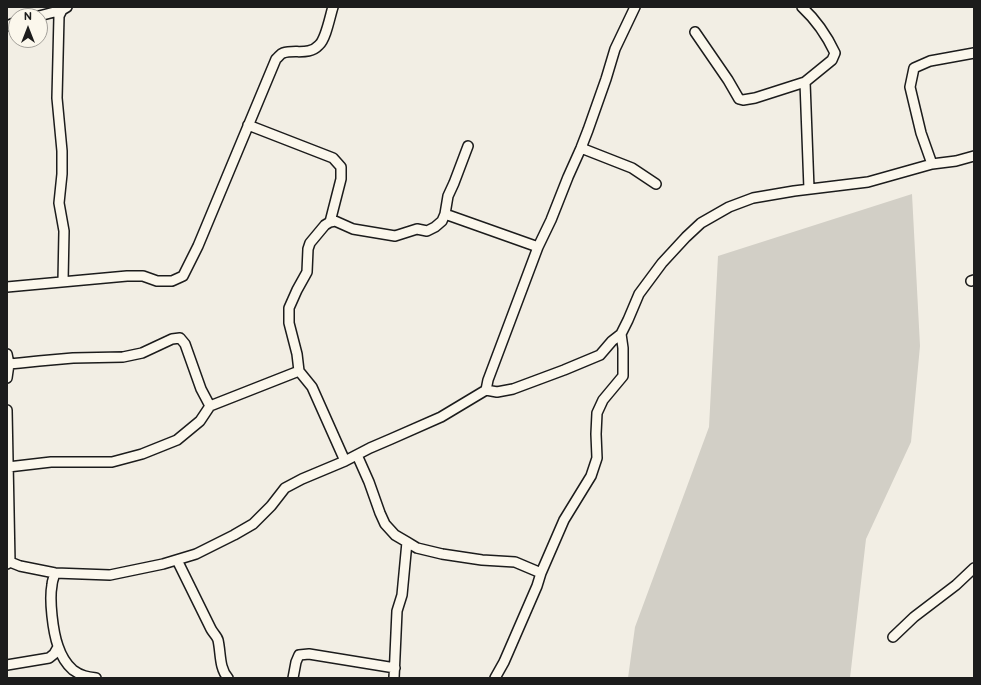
<!DOCTYPE html>
<style>
body{margin:0}
#map{position:relative;width:981px;height:685px;overflow:hidden;background:#f2eee4;font-family:"Balsamiq Sans",sans-serif}
canvas{display:block}
.frame{position:absolute;inset:0;border:8px solid #1c1c1c;pointer-events:none}
.north{position:absolute;left:8px;top:8px;width:40px;height:40px;box-sizing:border-box;background:#fbf7ec;border:1px solid #a29f99;border-radius:50%;rotate:0deg;font-size:11px;font-weight:700;line-height:16px;text-align:center;color:#1c1c1c}
.north::after{content:'';display:block;margin:auto;width:14px;height:18px;background:#1c1c1c;clip-path:polygon(50% 0,100% 100%,50% 72%,0 100%)}
</style>
<div id="map">
<canvas width="981" height="685"></canvas>
<div class="frame"></div>
<div class="north">N</div>
</div>
<script>
const g = document.querySelector('canvas').getContext('2d');
g.lineJoin = 'round';
function fillPath(path, color) { g.fillStyle = color; g.fill(path, 'evenodd'); }
function stroke(path, color, width, dash) { g.strokeStyle = color; g.lineWidth = width; g.lineCap = dash ? 'butt' : 'round'; g.setLineDash(dash || []); g.stroke(path); }
fillPath(new Path2D(`
 M912 194 920 346 911 442 866 539 850 678H628L635 627 709 427 718 256Z`), '#d2cfc6');
const minor = new Path2D(`
 M39 16 62 10
 M7 26 16 22
 M695 32 728 80 739 99 743 100 755 98 805 82 832 60 835 53C827 36 816 20 802 7
 M805 82 809 189
 M248 125 333 158 341 167V179L330 222
 M581 148 632 168 656 184
 M932 164 921 133 910 87 914 68 930 61 974 53
 M445 214 538 247
 M63 281 64 231 59 203 62 174V151L57 98 59 16 62 10 67 7
 M971 281 974 280
 M7 287 127 276H143L157 281H172L183 276 198 246 276 59C279 57 280 54 283 53 295 49 309 56 319 45 326 39 330 16 333 7
 M7 354 9 364
 M7 378 9 364 20 363 39 361 73 358 123 357 142 353 172 339 180 338 185 344 201 389 210 406 299 371
 M486 390 488 380 538 247 551 220 568 177 581 148 588 130 606 79 615 49 635 7
 M7 410 10 562
 M357 455 369 482 380 513 385 524 395 535 407 542 417 548 442 554 482 560 515 562 541 573
 M345 461 312 387 299 371 297 354 289 323V308L297 290 307 272 308 249 310 243 325 225 330 222 335 221 353 229 395 236 417 229 427 231 435 227 442 221 445 214 448 196 454 183 468 146
 M8 467 51 462H112L142 454 177 440 200 421 210 406
 M177 560 211 629C213 633 217 636 218 640 221 653 219 668 228 678
 M7 564 10 562 20 566 55 573 110 575 163 564 196 554 234 535 253 524 271 506 285 488 302 479 345 461 370 448 391 439 441 417 486 390 497 392 513 389 564 370 600 355 612 341 621 334 628 320 639 294 662 263 686 237 701 223 729 207 753 198 794 191 868 182 932 164 956 161 974 156
 M55 573C54 577 52 581 52 585 49 600 53 632 58 646 61 655 66 664 73 670 81 676 88 677 96 678
 M893 637 914 617 956 585 974 568
 M7 665 49 658 54 654 58 647
 M293 678 296 662 299 655 309 654 395 668
 M394 678 397 611 402 595 407 542
 M495 678 504 662 537 586 541 573 564 520 591 476 597 458 596 434 597 413 603 400 623 376V348L621 334`);
stroke(minor, '#1c1c1c', 12);
stroke(minor, '#fbf7ec', 9);
</script>
